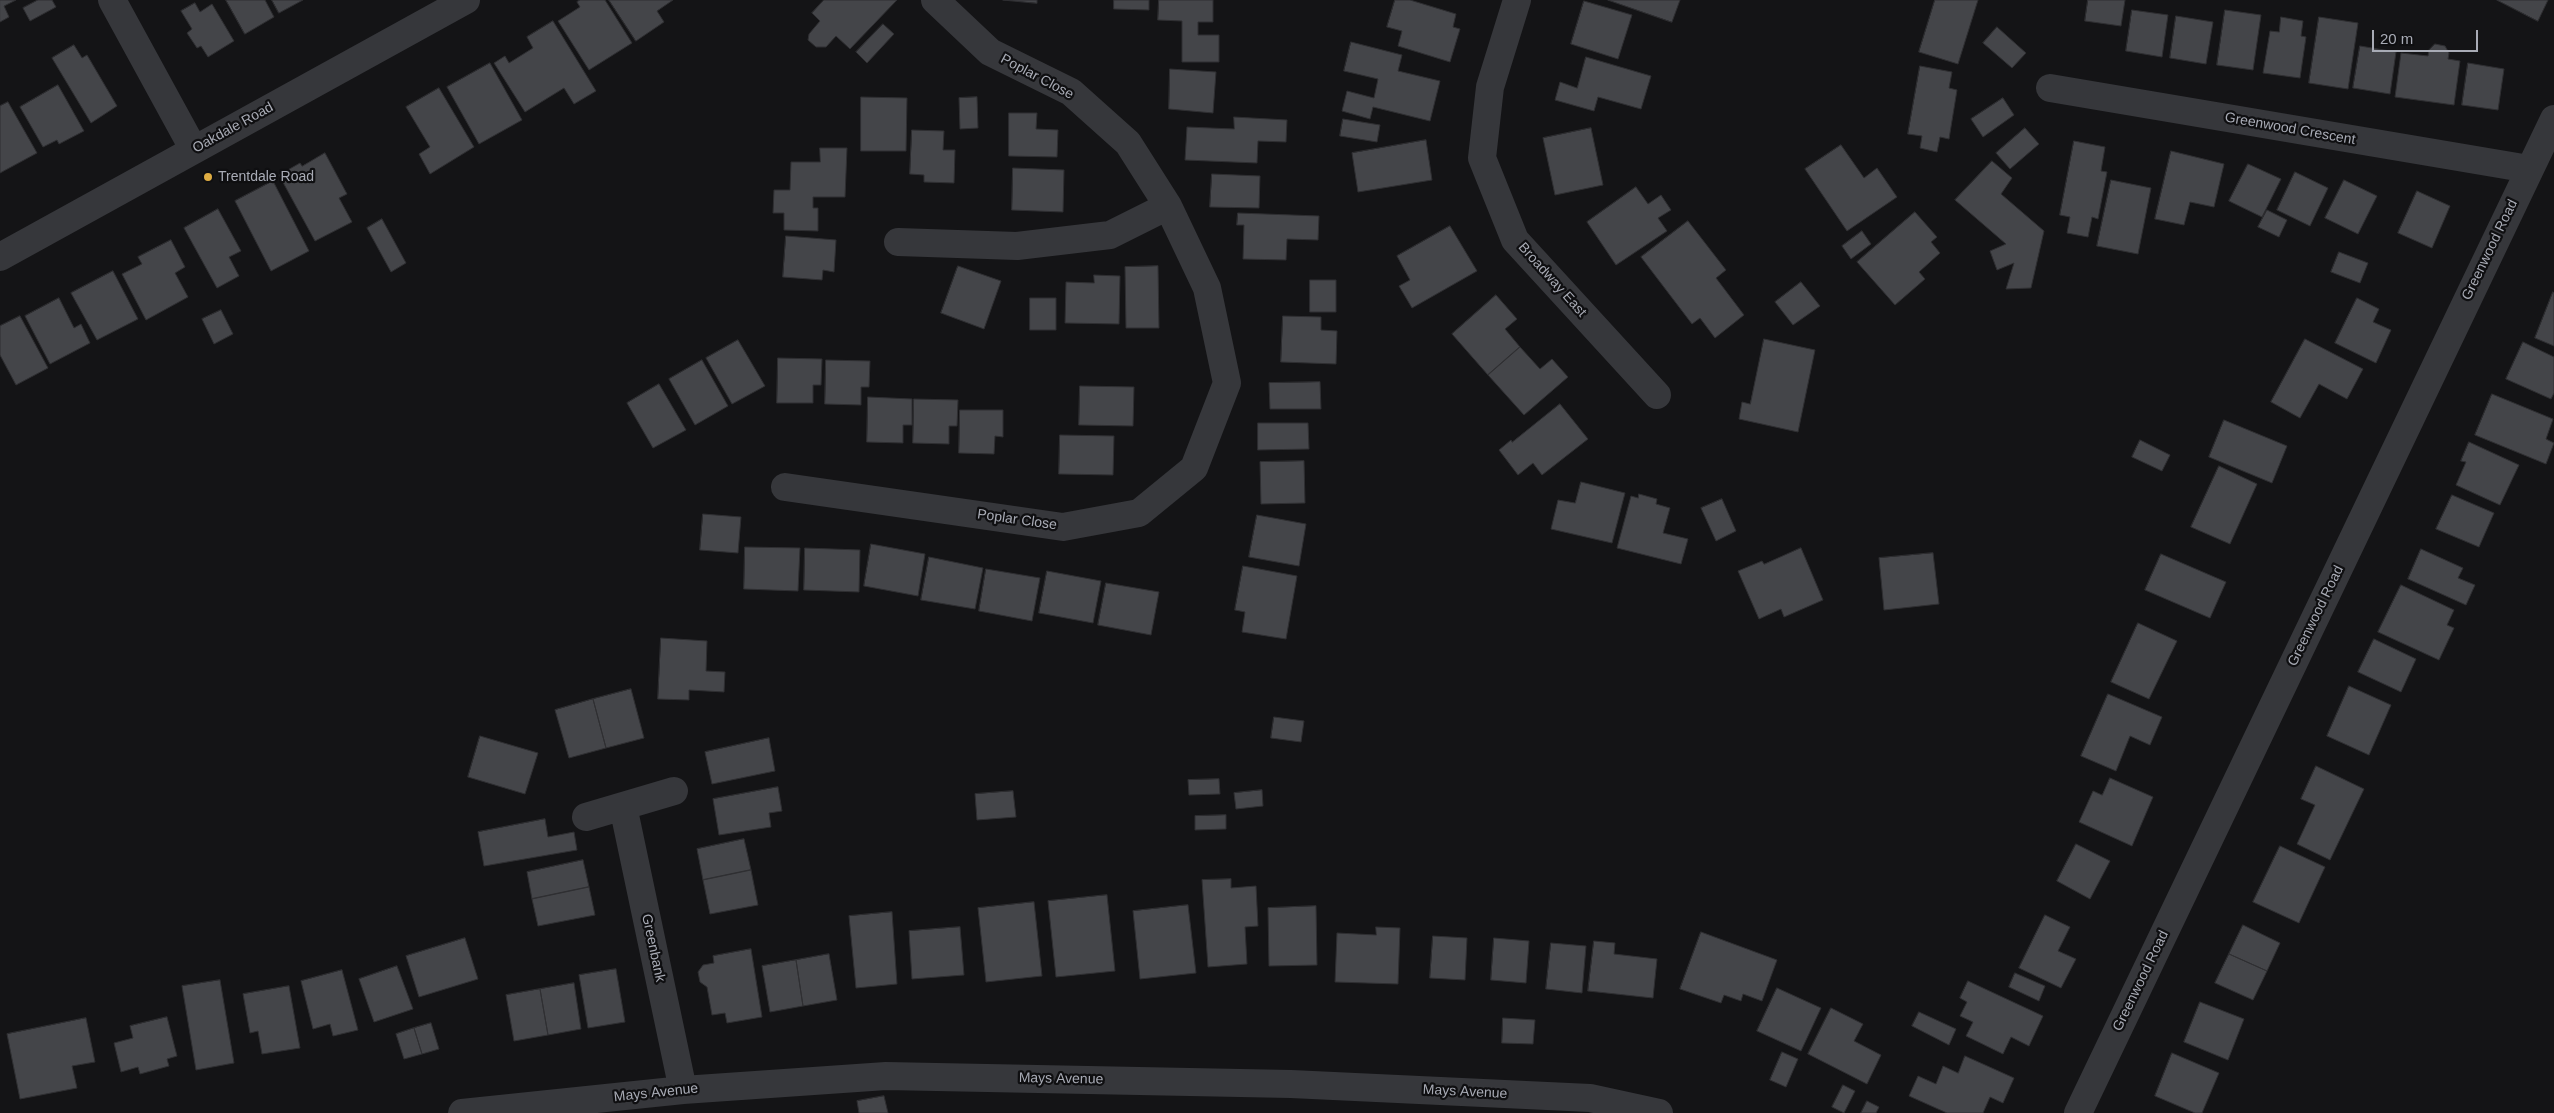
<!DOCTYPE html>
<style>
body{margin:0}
#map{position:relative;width:2554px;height:1113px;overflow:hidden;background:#141416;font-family:Arial,sans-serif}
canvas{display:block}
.scale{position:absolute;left:2372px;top:30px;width:106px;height:22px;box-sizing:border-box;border:2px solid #a8abb5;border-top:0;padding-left:6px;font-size:15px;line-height:18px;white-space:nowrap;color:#a8abb5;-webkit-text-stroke:4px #0f0f11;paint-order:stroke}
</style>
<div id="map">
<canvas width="2554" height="1113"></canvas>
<div class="scale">20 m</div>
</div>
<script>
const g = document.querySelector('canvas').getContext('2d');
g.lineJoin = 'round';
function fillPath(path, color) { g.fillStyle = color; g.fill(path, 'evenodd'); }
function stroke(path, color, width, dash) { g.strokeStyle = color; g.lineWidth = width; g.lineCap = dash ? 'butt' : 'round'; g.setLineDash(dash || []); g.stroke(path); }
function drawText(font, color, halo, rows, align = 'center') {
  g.font = font + ' Arial,sans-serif'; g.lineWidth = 4.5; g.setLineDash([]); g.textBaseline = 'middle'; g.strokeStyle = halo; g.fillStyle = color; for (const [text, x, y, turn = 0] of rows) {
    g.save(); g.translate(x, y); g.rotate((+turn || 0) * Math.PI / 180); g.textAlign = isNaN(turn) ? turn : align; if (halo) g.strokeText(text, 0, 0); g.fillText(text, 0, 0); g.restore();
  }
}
const building = new Path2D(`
 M0 0H16L4 6 9 17 0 22Z
 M38 0H52L56 7 30 21 23 8Z
 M226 0H265L274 17 245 34Z
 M272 0H303L279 13Z
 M580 0H605L632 43 589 70 558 21 580 7 577 2Z
 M609 0H673L657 11 664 22 636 41Z
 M824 0H897L850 49 836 36 826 47H816L808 40 809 34 820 21 812 13Z
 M1003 0H1037V3Z
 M1114 0H1149V10L1114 9Z
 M1159 0H1213V22H1198V35H1219V62H1182V21L1158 20Z
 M1395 0H1410L1456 14 1453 27 1460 29 1450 62 1398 46 1402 31 1387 27Z
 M1608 0H1680L1672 22Z
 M1935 0H1978L1958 64 1919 52Z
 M2088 0H2125L2121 26 2085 21Z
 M2497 0H2548L2538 21Z
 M1584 1 1632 15 1618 59 1571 44Z
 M195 3 200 12 212 4 234 41 208 57 201 46 197 48 187 33 192 29 181 11Z
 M2132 10 2168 15 2162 57 2126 51Z
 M2225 10 2261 15 2253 70 2217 65Z
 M2176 16 2213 22 2206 64 2170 58Z
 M2281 17 2303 21 2301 36 2306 37 2300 78 2263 73 2270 31 2279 32Z
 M2319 17 2358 23 2348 89 2309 83Z
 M553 21 596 91 574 104 564 88 525 112 494 63 505 56 509 63 533 48 527 37Z
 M883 24 894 34 867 63 856 52Z
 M1997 27 2026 53 2012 68 1983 43Z
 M1351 42 1402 55 1398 71 1440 81 1430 121 1373 107 1370 119 1342 111 1347 91 1374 98 1378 79 1344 71Z
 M2435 44 2445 46 2449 53 2448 59 2460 61 2454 105 2395 97 2401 53 2428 56 2429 50Z
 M74 45 82 58 87 55 117 106 91 123 52 58Z
 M2360 46 2396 52 2390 94 2353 88Z
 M1586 57 1651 76 1641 109 1598 97 1594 111 1555 100 1560 82 1577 88Z
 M490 63 522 120 479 144 447 87Z
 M2468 63 2504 69 2498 110 2462 105Z
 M1920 66 1952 72 1949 88 1957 90 1949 139 1940 137 1937 152 1920 148 1922 136 1908 134Z
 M1170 69 1216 72 1213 113 1169 109Z
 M58 85 84 131 59 144 57 140 43 147 20 107Z
 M439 88 474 147 430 174 419 154 430 147 406 107Z
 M861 97 907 98 906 151H861Z
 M977 97 978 128 960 129 959 98Z
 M2003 98 2014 115 1983 137 1971 119Z
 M8 102 37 153 0 173V106Z
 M1009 113H1037L1036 129 1058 130 1057 157 1009 156Z
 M1234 117 1287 120 1286 142 1258 141 1257 163 1185 160 1187 127 1234 129Z
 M1343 119 1380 125 1377 142 1340 136Z
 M1591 128 1603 185 1555 195 1543 138Z
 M2025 128 2039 144 2010 169 1996 153Z
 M912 130 944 131 943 150H955L954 183 924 182V175L910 174Z
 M1426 140 1432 180 1358 192 1352 153Z
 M2074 141 2105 147 2101 171 2107 172 2098 219 2092 217 2088 237 2067 233 2070 217 2060 215Z
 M1841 145 1864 178 1877 168 1897 197 1847 231 1805 169Z
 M820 148H847L845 197H813V208H818V231L784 230V213H773L774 190H790L791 162H820Z
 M2171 151 2224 164 2214 207 2190 202 2184 225 2155 219Z
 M325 153 347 194 339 198 352 222 315 241 279 175 300 163 302 166Z
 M1992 161 2012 178 2001 194 2044 231 2031 288 2006 289 2014 263 1997 270 1990 251 2006 244 1955 200Z
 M2248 164 2281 179 2262 217 2229 201Z
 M1013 168 1064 170 1063 212 1012 210Z
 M2295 172 2328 188 2310 226 2277 210Z
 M1212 174 1260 176 1259 208 1210 207Z
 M2111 180 2151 188 2138 254 2097 246Z
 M2344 180 2377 196 2358 234 2325 218Z
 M273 181 309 251 271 271 235 201Z
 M1636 187 1648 204 1661 195 1671 210 1658 218 1667 231 1616 265 1587 222Z
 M2417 191 2450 206 2432 248 2398 233Z
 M218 209 241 251 229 257 239 276 217 288 184 228Z
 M2267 210 2287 220 2279 237 2258 227Z
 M1915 212 1937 237 1931 242 1940 253 1919 272 1925 279 1895 305 1857 262Z
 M1238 213 1319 216 1318 240 1287 239 1286 260 1243 259 1244 225H1237Z
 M382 219 406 263 391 272 367 228Z
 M1688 221 1726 270 1716 278 1744 315 1715 338 1700 318 1692 324 1641 257Z
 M1450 226 1477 271 1412 308 1399 286 1410 280 1397 256Z
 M1862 231 1871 244 1851 259 1842 246Z
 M786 236 836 240 834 272 823 270 822 280 783 277Z
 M171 240 185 267 175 273 188 297 146 320 122 274 142 264 138 257Z
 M2339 252 2368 263 2360 283 2331 272Z
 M958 266 1001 281 984 329 941 313Z
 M1158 266 1159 328H1126L1125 267Z
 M113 271 138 319 97 340 71 293Z
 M1094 275 1120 276 1119 324 1065 323 1066 282 1094 283Z
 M1310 280H1336V312H1310Z
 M1801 282 1820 306 1793 325 1775 302Z
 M2553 292 2554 293V346L2535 338Z
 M1496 295 1517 319 1505 329 1520 347 1488 375 1452 334Z
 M59 298 74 328 81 324 90 343 50 364 25 316Z
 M1030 298H1056V330H1030Z
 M2357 298 2379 309 2373 322 2391 330 2376 363 2335 343Z
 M221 310 233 334 214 344 202 319Z
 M20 316 48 368 16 385 0 355V326Z
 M1283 316 1321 317V330L1337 331 1336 364 1281 362Z
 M1764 339 1815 350 1798 432 1739 419 1742 402 1750 404Z
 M2305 339 2363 369 2347 399 2319 384 2300 418 2271 402Z
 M738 340 765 386 732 404 706 358Z
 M2523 342 2554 357V393L2551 399 2506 379Z
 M1520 347 1540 369 1552 359 1568 377 1524 415 1488 375Z
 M778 358 822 359 821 385H813V403H777Z
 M702 360 728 406 695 425 669 379Z
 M826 360 870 361 869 387H861V405L825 404Z
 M1320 382 1321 409H1270L1269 383Z
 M659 384 686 430 653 448 627 403Z
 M1080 386 1134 387 1133 426 1079 425Z
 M2492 394 2553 419 2546 439 2554 443 2546 464 2475 435Z
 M868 397 912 399V425H903V443L867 442Z
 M914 399 958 400 957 426H949V444L913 443Z
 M1560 404 1588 439 1542 475 1533 463 1518 475 1499 450 1511 440 1512 442Z
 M960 410H1003V437L995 436 994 454 959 453Z
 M2224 420 2287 446 2272 483 2209 457Z
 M1258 423H1308L1309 449 1258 450Z
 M1060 435 1114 436 1113 475 1059 474Z
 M2140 440 2170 455 2162 471 2132 457Z
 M2469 442 2519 465 2500 505 2456 485 2466 462 2461 461Z
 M1304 461 1305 503 1261 504 1260 462Z
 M2219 466 2257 484 2230 544 2191 527Z
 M1581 482 1625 493 1612 543 1551 529 1558 500 1575 503Z
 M1639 494 1657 499 1656 504 1670 508 1663 533 1688 539 1681 564 1617 548 1631 496 1638 498Z
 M2452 495 2494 513 2479 547 2436 529Z
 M1722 499 1736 531 1716 541 1701 508Z
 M703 514 741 517 738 553 700 550Z
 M1257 515 1306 524 1299 566 1249 557Z
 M871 544 925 554 918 596 864 586Z
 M745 547 800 548 798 591 744 589Z
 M805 548 860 550 859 592 804 590Z
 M1801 548 1823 600 1784 617 1781 609 1759 619 1738 571 1762 561 1764 564Z
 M2421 549 2463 568 2458 578 2475 585 2466 605 2408 579Z
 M1933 553 1939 604 1884 610 1879 558Z
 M2161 554 2226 582 2210 618 2145 590Z
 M929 557 983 568 975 609 921 600Z
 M1243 566 1297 576 1286 639 1242 632 1245 612 1235 610Z
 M986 569 1040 578 1032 621 979 611Z
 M1047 571 1101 581 1093 623 1039 613Z
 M1106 583 1159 592 1151 635 1098 625Z
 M2401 585 2454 610 2447 625 2454 628 2439 660 2378 632Z
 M2138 623 2177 641 2149 699 2111 682Z
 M661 638 707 641 706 671 725 672 724 692 689 690V700L658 699Z
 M2374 639 2416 659 2401 692 2358 672Z
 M2349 686 2391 705 2369 755 2327 736Z
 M631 689 644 738 606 748 593 699Z
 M2108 694 2162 717 2150 745 2130 736 2116 771 2081 756Z
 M593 699 606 748 569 758 555 710Z
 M1274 717 1304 721 1301 742 1271 738Z
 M480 736 538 753 525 794 468 777Z
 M769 738 775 771 712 784 705 752Z
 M2316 766 2364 789 2330 860 2297 844 2315 805 2301 799Z
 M2110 778 2153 797 2132 846 2079 822 2093 791 2102 795Z
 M1219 779 1220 794 1189 795 1188 780Z
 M778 787 782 811 769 813 771 827 719 835 713 799Z
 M1262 790 1263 806 1236 809 1234 793Z
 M1013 791 1016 817 977 820 975 794Z
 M1226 815V829L1195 830V816Z
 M545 819 548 837 574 832 577 850 484 866 478 832Z
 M744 839 751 870 703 880 697 849Z
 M2076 844 2110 861 2090 899 2057 881Z
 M2280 846 2325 867 2299 923 2253 902Z
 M583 860 589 887 532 899 527 872Z
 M751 870 758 905 710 914 703 880Z
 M1231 879V888L1256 886 1258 926 1245 927 1247 964 1208 967 1202 880Z
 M589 887 595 915 538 926 532 899Z
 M1107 895 1115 971 1056 977 1048 901Z
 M1034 902 1042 976 986 982 978 908Z
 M1188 905 1196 973 1140 979 1133 911Z
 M1316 906 1317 965 1269 966 1268 908Z
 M892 912 897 984 856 988 849 916Z
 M2045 915 2070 927 2058 951 2076 959 2061 988 2019 968Z
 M2243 925 2280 943 2267 971 2229 954Z
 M960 927 964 975 912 979 909 931Z
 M1376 927 1400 928 1398 984 1335 982 1337 933 1376 935Z
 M1701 932 1777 960 1762 1001 1743 994 1741 1001 1724 995 1721 1003 1680 989Z
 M1433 936 1467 938 1465 980 1430 978Z
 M465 938 478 979 419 997 406 956Z
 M1494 938 1529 941 1526 983 1491 980Z
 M1594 941 1615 943 1614 954 1657 959 1653 998 1588 991Z
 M1551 943 1586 946 1582 993 1546 989Z
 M751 949 762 1017 727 1023 725 1013 712 1015 707 987 700 982 698 972 703 965 714 963 713 956Z
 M829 954 837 1000 803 1006 796 960Z
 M2229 954 2267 971 2253 1000 2215 983Z
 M796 960 803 1006 770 1012 762 966Z
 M397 966 413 1009 374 1022 359 979Z
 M616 969 625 1022 588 1028 579 975Z
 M342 970 358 1030 333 1036 330 1024 313 1029 301 981Z
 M2015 973 2045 986 2039 1001 2009 987Z
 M220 980 234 1063 196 1070 182 986Z
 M1968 981 2043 1016 2029 1046 2011 1037 2003 1054 1966 1036 1973 1022 1960 1016 1967 1002 1960 998Z
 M574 983 581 1029 548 1035 540 989Z
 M289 986 300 1048 262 1054 258 1031 250 1033 243 994Z
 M1777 988 1821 1008 1801 1051 1757 1031Z
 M540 989 548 1035 514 1041 506 995Z
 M2200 1002 2244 1019 2228 1060 2184 1042Z
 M1831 1008 1863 1024 1854 1041 1881 1055 1867 1084 1808 1054Z
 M1919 1012 1956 1029 1949 1045 1912 1026Z
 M167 1017 177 1056 167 1059 169 1066 140 1074 138 1067 121 1072 114 1043 133 1038 130 1026Z
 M86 1018 95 1062 72 1066 77 1088 20 1099 7 1034Z
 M1503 1018 1535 1020 1533 1044 1502 1043Z
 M431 1023 439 1049 422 1054 414 1028Z
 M414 1028 422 1054 404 1059 396 1034Z
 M1782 1052 1798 1059 1786 1087 1770 1080Z
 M2172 1053 2219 1073 2202 1113H2195L2155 1096Z
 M1965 1056 2014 1078 2003 1103 1990 1097 1983 1113H1947L1909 1096 1918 1076 1936 1084 1943 1066 1958 1073Z
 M1843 1085 1855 1091 1844 1113 1832 1107Z
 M884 1096 888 1113H859L857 1101Z
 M1867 1101 1879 1107 1876 1113H1861Z`);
fillPath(building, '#444549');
stroke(building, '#2f2f32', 1);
stroke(new Path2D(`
 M112 0 194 150
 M1517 0 1490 87 1482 158 1515 240 1657 395
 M2050 88 2529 169
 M898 242 1017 246 1110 235 1168 206
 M0 257 466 0
 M785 487 1063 527 1139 513 1194 468 1227 383 1207 288 1168 206 1128 143 1071 92 990 52 935 0
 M623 806 683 1090
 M586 817 674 791
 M462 1113 683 1090 886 1076 1291 1084 1590 1098 1659 1113
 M2078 1113 2554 119`), '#36373b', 28);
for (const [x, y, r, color] of [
 [208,177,5,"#dfad43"]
]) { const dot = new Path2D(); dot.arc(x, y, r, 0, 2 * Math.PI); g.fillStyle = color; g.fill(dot); stroke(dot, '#0f0f11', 2); }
drawText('14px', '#a8abb5', '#0f0f11', [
 ["Poplar Close",1037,77,28],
 ["Oakdale Road",233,128,-29],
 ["Greenwood Crescent",2290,129,10],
 ["Greenwood Road",2490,250,-64],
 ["Broadway East",1552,280,48],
 ["Poplar Close",1017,520,8],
 ["Greenwood Road",2316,616,-64],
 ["Greenbank",653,948,78],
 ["Greenwood Road",2141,981,-64],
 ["Mays Avenue",1061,1079,1],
 ["Mays Avenue",1465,1092,3],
 ["Mays Avenue",656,1093,-6]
]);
drawText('14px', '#a8abb5', '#0f0f11', [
 ["Trentdale Road",218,177]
], 'left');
</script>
